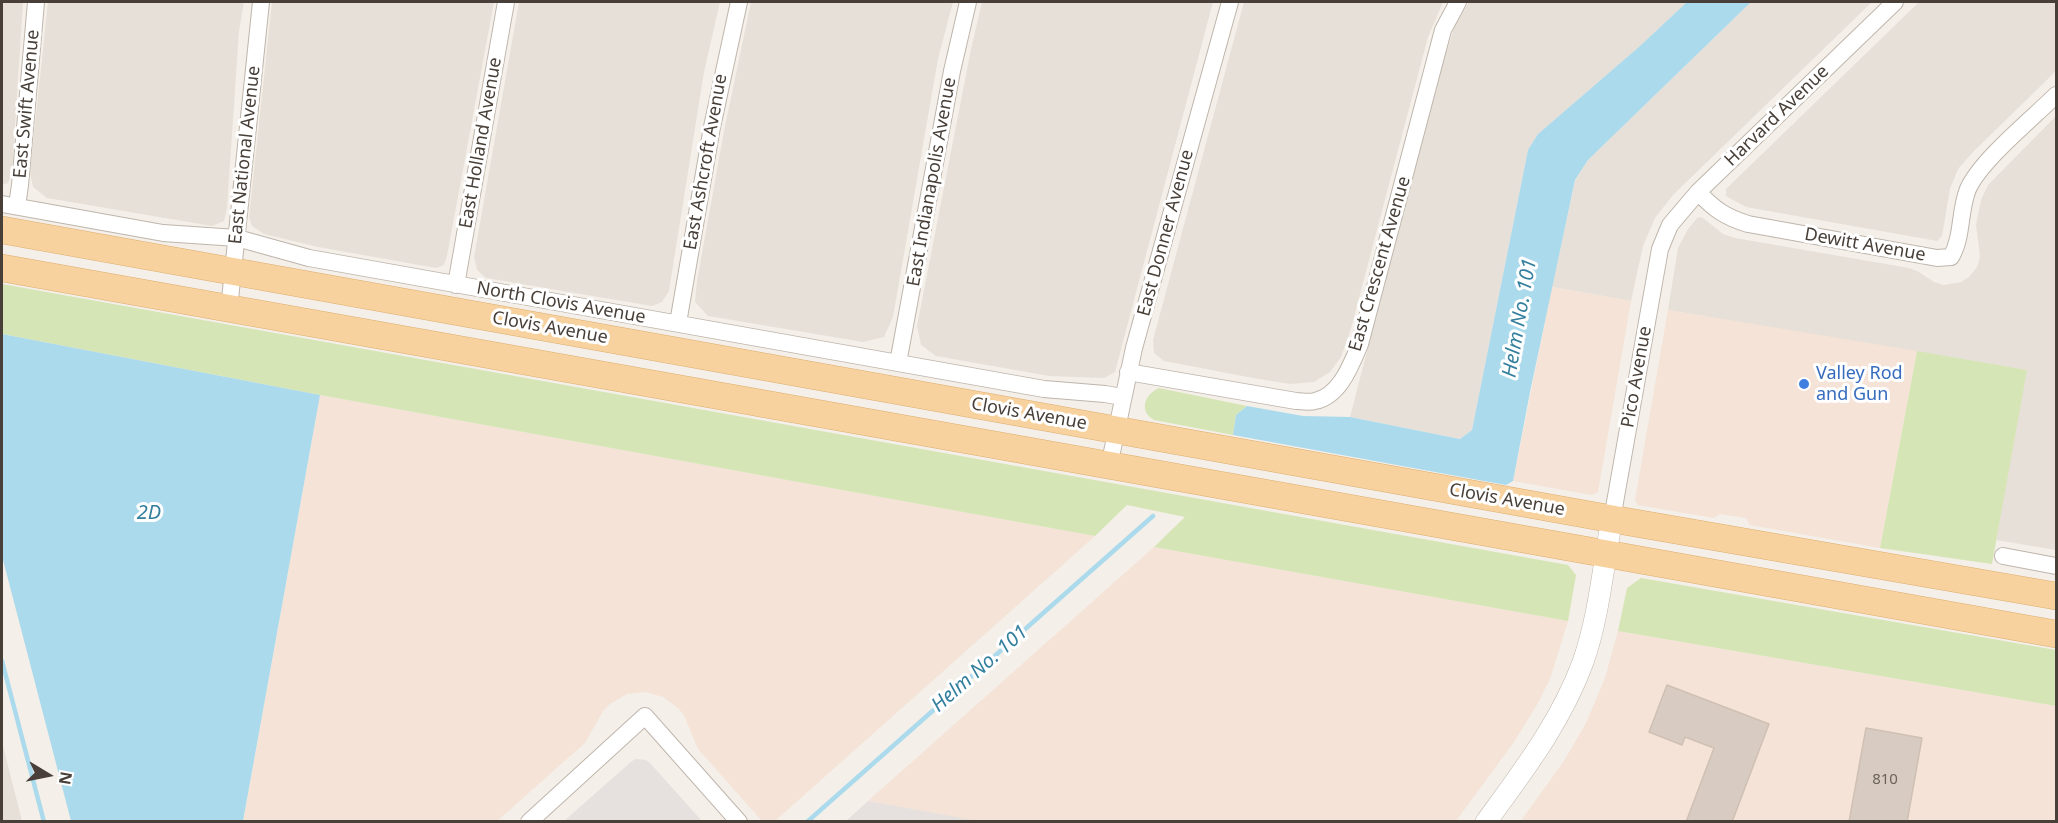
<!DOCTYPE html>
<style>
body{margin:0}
#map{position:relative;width:2058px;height:823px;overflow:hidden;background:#f4efe9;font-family:"Noto Sans",sans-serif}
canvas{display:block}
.frame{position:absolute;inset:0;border:3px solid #473f38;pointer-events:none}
.north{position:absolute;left:18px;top:745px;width:60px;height:60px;-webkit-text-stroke:4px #fff;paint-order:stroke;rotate:100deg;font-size:16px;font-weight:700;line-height:24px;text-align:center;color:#473f38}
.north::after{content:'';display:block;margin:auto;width:21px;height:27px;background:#473f38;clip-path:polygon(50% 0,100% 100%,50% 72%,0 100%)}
</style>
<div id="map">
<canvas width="2058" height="823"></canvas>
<div class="frame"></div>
<div class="north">N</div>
</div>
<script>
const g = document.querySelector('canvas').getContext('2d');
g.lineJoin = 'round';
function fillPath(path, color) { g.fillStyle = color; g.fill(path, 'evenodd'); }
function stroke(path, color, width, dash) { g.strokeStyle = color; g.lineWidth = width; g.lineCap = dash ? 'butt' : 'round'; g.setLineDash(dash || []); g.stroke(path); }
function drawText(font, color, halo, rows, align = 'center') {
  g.font = font + ' "Noto Sans",sans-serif'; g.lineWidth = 6; g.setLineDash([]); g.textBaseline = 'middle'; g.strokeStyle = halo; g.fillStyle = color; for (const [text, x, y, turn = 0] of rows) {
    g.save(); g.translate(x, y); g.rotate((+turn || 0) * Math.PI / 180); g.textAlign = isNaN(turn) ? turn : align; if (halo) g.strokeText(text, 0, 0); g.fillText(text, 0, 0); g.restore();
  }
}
fillPath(new Path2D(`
 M2 2H23L12 173 8 183 2 185Z
 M48 2H244L239 31 227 208 224 221 212 226 47 198 33 187 30 172Z
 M272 2H494L447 256 444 265 436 268 318 247 264 234 252 226 249 217Z
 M519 2H720L704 72 669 291 662 302 652 306 486 278 477 270 474 257Z
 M751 2H953L938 59 893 317 884 337 863 342 708 316 695 302 697 281 724 131Z
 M982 2H1213L1115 372 1104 378 1049 376 936 356 921 345 917 326 971 49Z
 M1244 2H1443L1428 37 1350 332 1341 357 1330 372 1314 382 1290 384 1253 378 1164 361 1154 353 1153 340Z
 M1469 2H1687L1640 46 1538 134 1528 150 1472 430 1460 439 1350 417 1438 76 1455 26Z
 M1751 2H1872L1673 195 1655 218 1643 246 1631 301 1552 287 1575 181 1588 160Z
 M1919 2H2056V71L1972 153 1958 169 1950 189 1942 236 1937 241 1746 207 1726 196V189Z
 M2056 116V550L1996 540 2026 370 1668 310 1678 248 1688 229 1698 217 1703 218 1723 234 1735 238 1909 268 1919 272 1934 282 1944 285 1961 282 1969 277 1977 267 1980 256 1976 225 1981 200 1988 185Z
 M2 742 22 821H2Z`), '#e7e0d8');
fillPath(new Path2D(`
 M1552 287 1631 301 1598 492 1592 495 1513 481Z
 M1668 310 1917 351 1880 548 1750 525 1746 518 1720 514 1714 518 1638 505 1635 500Z
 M320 395 1095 536 775 821H762L698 749 684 715 678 708 663 697 646 692 627 694 610 704 603 711 585 743 497 821 243 822Z
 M1154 547 1568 621 1550 679 1538 703 1514 742 1456 821 979 822 868 801Z
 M1618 631 2056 706V821L1520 822 1564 761 1586 723 1605 678Z`), '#f4e3d6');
fillPath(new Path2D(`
 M636 759 646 760 650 763 702 821H564L632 761Z
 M868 801 962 818 979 821H846Z`), '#e6e1de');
fillPath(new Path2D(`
 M2 284 1568 565 1576 575 1568 621 1154 547 1185 517 1127 505 1095 536 320 395 2 334Z
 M1917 351 2027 370 1992 564 1880 548Z
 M1159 388 1247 406 1236 415 1233 435 1154 420C1138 411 1145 394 1159 388Z
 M1641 578 2056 650V706L1618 631 1627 588Z`), '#d6e5b5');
fillPath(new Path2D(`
 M1687 2H1751L1588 160 1575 180 1530 392 1513 481 1506 485 1233 435 1236 415 1247 406 1303 416 1350 417 1460 439 1472 430 1528 150 1538 134 1640 46Z
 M2 334 320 395 243 821H71L2 556Z`), '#aadaec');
stroke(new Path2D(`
 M2 661 44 822
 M807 822 1153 516`), '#aadaec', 4.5);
const building = new Path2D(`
 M1667 685 1769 724 1732 822H1686L1714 748 1685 737 1682 745 1649 732Z
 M1866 728 1922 738 1907 822H1849Z`);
fillPath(building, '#d8ccc2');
stroke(building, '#cfc0b3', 1.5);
const minor = new Path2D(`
 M1698 192C1714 209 1725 217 1748 224L1937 258 1951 257C1963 237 1959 211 1968 189 1981 160 2032 119 2056 95
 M2 204 163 233 237 238 309 258 1044 389 1105 394 1122 397
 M17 206 20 185 36 2
 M456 285 506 2
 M229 309 261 2
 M678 323 712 127 739 2
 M898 363 952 71 968 2
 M1128 372 1296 401C1301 401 1309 403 1315 401 1340 396 1351 365 1360 344L1443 30 1458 2
 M1109 466 1134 348 1230 2
 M1612 519 1660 249 1670 225 1698 192 1895 2
 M2003 556 2056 566
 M529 822 645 716 739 822`);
const tertiary = new Path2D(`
 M1486 822C1523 771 1561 722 1583 662 1599 617 1603 566 1612 519`);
const primary = new Path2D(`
 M2 230 1612 519 2056 596
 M2 268 2056 634`);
stroke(minor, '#bfb6ac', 18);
stroke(tertiary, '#bfb6ac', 22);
stroke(primary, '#ddad6e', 28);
stroke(minor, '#fff', 16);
stroke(tertiary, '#fff', 21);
stroke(primary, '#f8d29e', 27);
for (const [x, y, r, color] of [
 [1804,384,6,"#3f7fe0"]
]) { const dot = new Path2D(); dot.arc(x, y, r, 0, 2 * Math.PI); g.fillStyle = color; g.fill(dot); stroke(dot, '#fff', 2); }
drawText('15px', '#6b625a', null, [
 ["810",1885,780]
]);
drawText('18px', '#473f38', '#fff', [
 ["East Swift Avenue",27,104,-85],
 ["Harvard Avenue",1777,116,-44],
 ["East Holland Avenue",481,143,-80],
 ["East National Avenue",245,155,-84],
 ["East Ashcroft Avenue",706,162,-80],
 ["East Indianapolis Avenue",932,182,-80],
 ["East Donner Avenue",1166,233,-75],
 ["Dewitt Avenue",1865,245,10],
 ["East Crescent Avenue",1380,264,-74],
 ["North Clovis Avenue",561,303,10],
 ["Clovis Avenue",550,328,10],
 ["Pico Avenue",1637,377,-80],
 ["Clovis Avenue",1029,414,10],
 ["Clovis Avenue",1507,500,10]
]);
drawText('18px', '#366cbe', '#fff', [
 ["Valley Rod",1816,374],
 ["and Gun",1816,395]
], 'left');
drawText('italic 20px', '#337f9d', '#fff', [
 ["Helm No. 101",1520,318,-80],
 ["2D",149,513],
 ["Helm No. 101",980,669,-41]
]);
</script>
